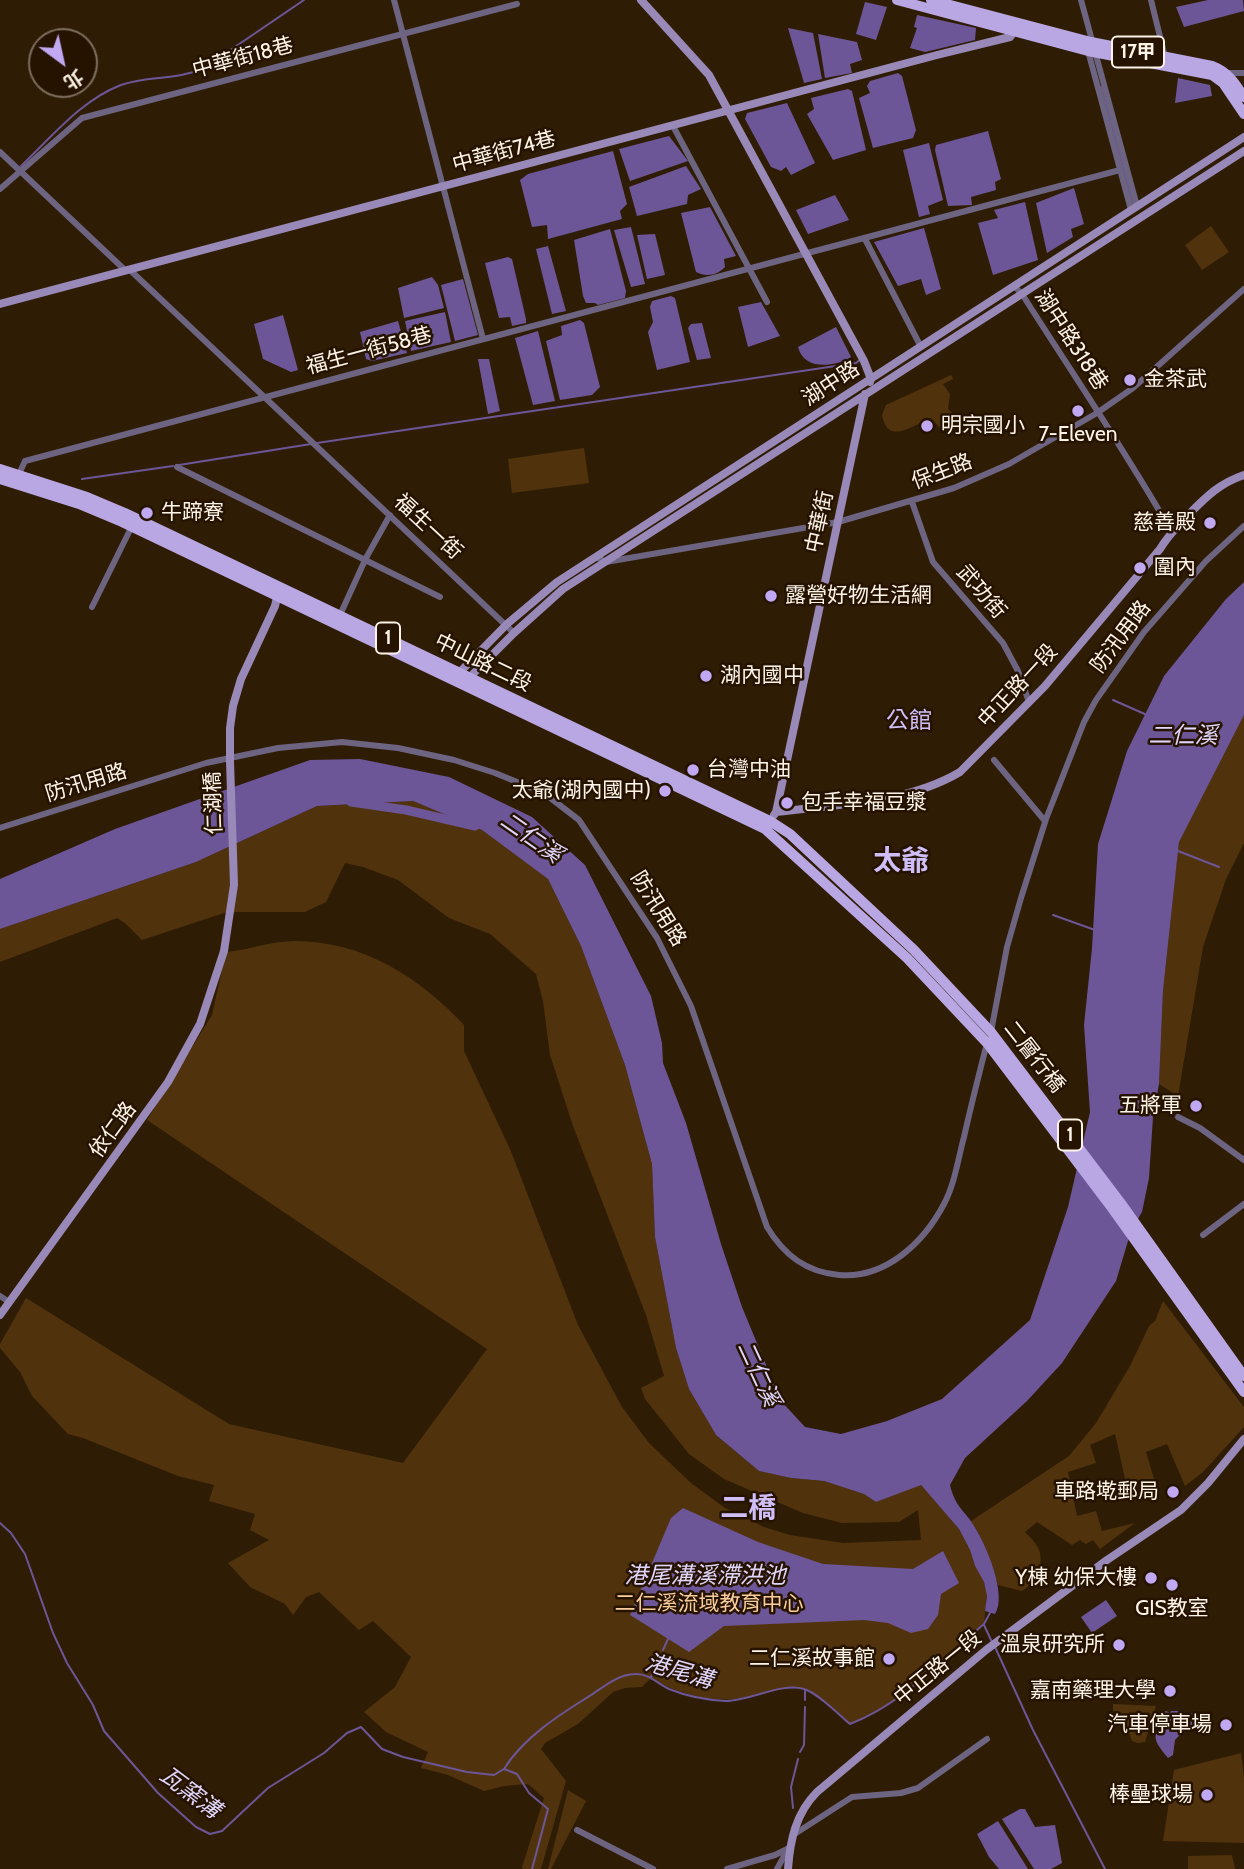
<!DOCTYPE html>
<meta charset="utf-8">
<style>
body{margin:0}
#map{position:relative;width:1244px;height:1869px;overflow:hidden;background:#2f1c04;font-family:Cabin,"Noto Sans TC",sans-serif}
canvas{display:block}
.north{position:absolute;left:28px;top:28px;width:70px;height:70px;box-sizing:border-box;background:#251300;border:2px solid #7c6d5d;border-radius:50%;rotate:147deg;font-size:19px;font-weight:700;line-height:28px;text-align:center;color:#fef3e8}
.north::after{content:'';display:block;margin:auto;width:24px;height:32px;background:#c0a8f3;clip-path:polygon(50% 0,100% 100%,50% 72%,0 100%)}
</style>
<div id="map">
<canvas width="1244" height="1869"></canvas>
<div class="north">北</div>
</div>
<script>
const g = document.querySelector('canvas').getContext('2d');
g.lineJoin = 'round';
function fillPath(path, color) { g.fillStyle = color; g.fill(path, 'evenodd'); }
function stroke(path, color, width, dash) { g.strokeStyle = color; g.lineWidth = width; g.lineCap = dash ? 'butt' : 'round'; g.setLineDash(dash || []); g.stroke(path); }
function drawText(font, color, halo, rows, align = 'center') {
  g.font = font + ' Cabin,"Noto Sans TC",sans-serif'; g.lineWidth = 5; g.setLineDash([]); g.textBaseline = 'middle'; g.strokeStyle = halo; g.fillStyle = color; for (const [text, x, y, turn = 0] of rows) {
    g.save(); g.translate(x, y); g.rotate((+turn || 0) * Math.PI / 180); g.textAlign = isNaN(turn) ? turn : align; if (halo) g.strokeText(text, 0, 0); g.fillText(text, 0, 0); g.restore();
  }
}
fillPath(new Path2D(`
 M1211 226 1229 252 1202 270 1185 245Z
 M951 375 953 379 943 384 950 394 948 409 955 416 951 427 940 428 931 418C914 424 888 447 882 415L886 405Z
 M584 448 589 483 512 493 508 459Z
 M1244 715V843L1226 879 1203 947 1178 1096 1159 1084 1163 991 1179 841Z
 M413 801 482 830 548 879 581 946 625 1065 652 1164 655 1237 676 1348 689 1389 716 1435 759 1471 791 1478 824 1481 864 1494 876 1502 920 1484 959 1529 970 1550 975 1566 984 1582 987 1595 984 1624C941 1660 903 1704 850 1724 839 1715 817 1692 803 1689 787 1685 770 1693 755 1696 717 1704 684 1697 651 1678L642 1687 625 1688 613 1692 578 1724 545 1743 541 1749 566 1781 541 1869H523L522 1867 544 1798 528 1784 504 1786 484 1791 448 1775 421 1768 428 1752 386 1732 364 1712 395 1687 411 1657 373 1621 359 1630 319 1592 306 1597 293 1615 285 1604 250 1587 228 1563 269 1540 250 1530 255 1514 209 1501 214 1485 178 1476 83 1438 68 1434 32 1396 20 1372 0 1348V1344L26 1298 229 1424 403 1463 487 1349 147 1120 212 1015 226 952C249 950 270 941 295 941 363 941 419 977 464 1025V1051L510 1149 578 1325 622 1407 649 1443 691 1483 725 1508 764 1527 790 1535 843 1543 921 1540 918 1510 899 1522 842 1523 803 1513 724 1479 689 1454 645 1399 641 1388 664 1376 646 1315 573 1126 550 1055 543 1001 536 974 490 934 449 918 398 880 363 867 345 863 326 902 305 912H227L142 940 126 924 117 918 0 962V929L196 862 317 806Z
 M1163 1301 1244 1407V1427L1203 1472 1185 1486 1167 1444 1146 1452 1154 1479 1126 1483 1115 1434 1090 1445 1096 1463 1068 1472 1077 1516 1096 1511 1102 1531 1135 1523 1100 1549 1093 1540 1086 1544 1080 1540 1072 1545 1037 1522 1025 1532C1043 1550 1042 1553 1039 1578L1022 1591 998 1585 979 1534 971 1521 1069 1456 1096 1423 1130 1366 1149 1326 1155 1321Z
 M1113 1704 1156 1706 1145 1742 1138 1743 1132 1741 1123 1718 1113 1710Z
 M1241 1753 1244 1778V1843L1163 1841 1174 1770Z
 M568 1790 586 1801 551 1869H548Z
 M1232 1855 1235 1869H1188V1856Z`), '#50330d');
fillPath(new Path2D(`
 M1208 0H1243L1244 11 1184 27 1176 7Z
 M865 2 887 7 876 40 856 34Z
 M917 15 976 28 975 40 925 52 910 48 917 28 914 27Z
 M788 28 813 33 822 79 804 83Z
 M818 34 857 42 862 60 850 64 852 73 825 78Z
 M898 73 902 76 916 130 913 138 873 148 859 98 870 93 867 86 870 81Z
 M1178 78 1210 85 1212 96 1175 103Z
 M848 89 852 91 866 150 833 160 807 114 814 109 811 98Z
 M787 103 815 163 791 175 786 167 781 171 771 167 745 119 747 113Z
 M988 131 1001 179 995 182 996 190 971 197 972 205 948 206 935 150 936 145Z
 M669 136 688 161 630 181 619 149Z
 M929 143 943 200 928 206 930 214 919 217 903 150Z
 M613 151 627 204 620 211 622 219 548 239 547 225 532 227 520 180 528 174Z
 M686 166 701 189 688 195 687 204 637 216 629 187Z
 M1074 188 1084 224 1071 229 1073 237 1047 253 1036 203Z
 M835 195 849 220 808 234 796 210Z
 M1025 202 1038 260 993 275 978 223 998 218 994 210Z
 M710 207 736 256 724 259 725 267C716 276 706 277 696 272L681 213Z
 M631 227 645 284 631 287 614 230Z
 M924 228 941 289 926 295 921 279 898 286 874 242Z
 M610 229 626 291 625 298 598 305 595 303H586L583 296 574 240Z
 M655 234 665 275 647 279 637 235Z
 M548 246 566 311 552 314 536 249Z
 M508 257 512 259 526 319V323L512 326 510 317 499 318 485 263Z
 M432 277 438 285 444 308 404 318 398 288Z
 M463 279 478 335 455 341 441 285Z
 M671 296 675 298 690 362 657 370 648 332 653 322 650 307 652 301Z
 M761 302 780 336 748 347 738 307Z
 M445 312 451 342 411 351 405 321Z
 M283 315 298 370 291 372 263 359 254 324Z
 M580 320 584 323 600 387 592 395 560 400 546 341 562 335 561 326Z
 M398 321 407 353 372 361 366 359 360 332Z
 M702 323 711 358 697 360 688 328 691 324Z
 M836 327 851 357C835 367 804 371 798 347Z
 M538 331 555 401 533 405 515 338Z
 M478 359H489L500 411 488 414Z
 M1244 582V715L1179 842 1163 991 1159 1084 1153 1117 1149 1178 1142 1212 1131 1231 1116 1281 1062 1363 1027 1401 965 1458 950 1485C956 1510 966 1510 977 1531 988 1550 1007 1596 995 1614L985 1611 987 1596 984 1582 975 1566 970 1550 959 1529 921 1485 876 1502 864 1494 824 1481 791 1478 759 1471 716 1435 689 1389 676 1348 655 1237 652 1164 625 1065 581 946 548 879 482 830 413 801 317 806 196 862 0 929V879L115 829 310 760 360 759 449 777 532 817 585 865 651 996 662 1043 663 1063 686 1123 721 1244 742 1307 781 1401 805 1427 841 1434 887 1421 942 1399 1030 1320 1068 1207 1090 1112 1084 1025 1092 948 1098 844 1127 751 1164 676 1226 599Z
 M683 1508 758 1542 823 1564 913 1569 943 1551 959 1583 941 1594 938 1615 928 1629 911 1633 888 1623 864 1620 724 1626 689 1652 630 1615 671 1518Z
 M1106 1600 1117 1616 1092 1633 1081 1617Z
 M1166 1711 1170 1713 1171 1711H1180L1182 1714H1189L1196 1711 1205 1717C1198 1736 1196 1724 1184 1732 1180 1734 1178 1737 1175 1740L1173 1755 1168 1758C1150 1736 1157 1741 1157 1716Z
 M1020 1809H1025L1035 1827 1055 1825 1062 1863 1051 1869H1034L1002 1819Z
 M998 1821 1028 1869H999L989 1857 977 1834Z`), '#6d5697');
stroke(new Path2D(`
 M1101 87 1133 204
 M21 166C51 138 81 100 121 85 149 75 176 81 204 68L304 0
 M317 443 856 363 861 359
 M179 465 311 444
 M82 479 173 466
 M1113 700 1147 715
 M1178 851 1219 867
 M1053 915 1095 930
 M0 1523 11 1533 25 1554 53 1633 67 1663 93 1705 104 1731 158 1793 196 1827 210 1834 222 1831 268 1788 324 1753 347 1733 361 1727 382 1749 403 1757 467 1772 494 1775 504 1769
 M984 1625 992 1642
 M995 1647 1033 1730 1105 1869
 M663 1650 668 1639
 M651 1677 658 1661
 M805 1700V1690
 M800 1752 804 1745 805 1707
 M793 1808 791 1787 798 1759
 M532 1869 548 1809 529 1793 517 1774 504 1769C523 1738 559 1715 588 1697 604 1687 616 1675 635 1674 648 1673 658 1684 669 1689 686 1696 707 1700 726 1701 750 1701 782 1682 804 1689 818 1693 839 1715 850 1724 903 1704 941 1660 984 1624L991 1611`), '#6d5697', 2);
stroke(new Path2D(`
 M351 802 406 810 475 826`), '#6d5697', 9);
stroke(new Path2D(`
 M394 0 483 339
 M1081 0 1137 206
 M1151 0 1165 57
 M1088 51 1131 210
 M1226 73H1244
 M673 126 767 302
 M0 152 126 271
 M0 189 82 118 517 4
 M865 239 921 347
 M131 271 514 633
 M1014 286 1022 294C1072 373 1125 450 1171 531
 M177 467 440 597
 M19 474 25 461 1120 170
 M912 502 933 562 1003 643 1018 671 1029 702
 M598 558 606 562 838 522 954 488 1009 464 1097 413 1133 388 1244 289
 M92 607 132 526
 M340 615 366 558 390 515
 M994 760 1045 821
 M0 828 206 763 278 748 342 742 398 748 454 760 495 773 544 793 579 820 657 938 691 1006 767 1227C784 1255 806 1272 839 1275 886 1279 924 1242 944 1204 955 1183 958 1159 964 1137 971 1106 979 1074 987 1043
 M991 1032 1007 947 1021 898 1046 819 1084 722 1096 700 1144 632 1206 561 1244 526
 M1178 1117 1200 1128 1244 1160
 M1203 1235 1244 1204
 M0 1296 9 1302
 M577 1830 653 1869
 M793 1835 852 1797 901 1793 918 1788 987 1739
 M727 1869 775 1855 789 1848
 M777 1869 788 1849`), '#6c6481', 6);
stroke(new Path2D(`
 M641 0 709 75 864 361 871 379 870 382
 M0 304 937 55 1010 37 1016 29
 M457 675 507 624 557 582 1244 137
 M467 680 514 633 563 589 1244 151
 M776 812 865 394
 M774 815 776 812C837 804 906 804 960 772L1045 686 1160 549C1169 534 1178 526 1189 514 1207 496 1220 483 1244 475
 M0 1315 168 1082 200 1024 224 951 234 885 230 761V728L233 706 241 679 275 606 278 593
 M788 1869C790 1840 796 1813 817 1792L986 1650 1107 1560 1181 1510 1208 1483 1244 1439`), '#9889b8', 8);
stroke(new Path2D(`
 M897 0 1088 51 1212 75 1223 83 1244 114
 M931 0 1091 42 1212 66C1228 72 1235 83 1244 97
 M0 469 87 497 125 513 770 821 790 834 914 950 991 1032 1120 1202 1244 1376
 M0 479 79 504 122 522 765 829 907 958 987 1043 1112 1208 1244 1392`), '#b9a7e3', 10);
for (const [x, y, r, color] of [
 [1130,380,7,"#c0a8f3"],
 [1078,411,7,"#c0a8f3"],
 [927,426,7,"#c0a8f3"],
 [147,513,7,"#c0a8f3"],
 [1210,523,7,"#c0a8f3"],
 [1140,568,7,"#c0a8f3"],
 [771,596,7,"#c0a8f3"],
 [706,676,7,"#c0a8f3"],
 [693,770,7,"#c0a8f3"],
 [665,791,7,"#c0a8f3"],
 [787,803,7,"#c0a8f3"],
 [1196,1106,7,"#c0a8f3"],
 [1173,1492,7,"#c0a8f3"],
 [1151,1578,7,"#c0a8f3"],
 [1172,1585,7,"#c0a8f3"],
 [1119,1645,7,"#c0a8f3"],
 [889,1659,7,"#c0a8f3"],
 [1170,1691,7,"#c0a8f3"],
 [1226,1725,7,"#c0a8f3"],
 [1207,1795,7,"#c0a8f3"]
]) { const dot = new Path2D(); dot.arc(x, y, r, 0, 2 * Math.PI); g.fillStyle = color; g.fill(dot); stroke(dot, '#251300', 2.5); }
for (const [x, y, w] of [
 [1138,52,52],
 [388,638,24],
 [1070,1135,24]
]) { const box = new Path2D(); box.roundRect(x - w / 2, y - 15.5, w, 31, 5); g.fillStyle = '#251300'; g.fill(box); stroke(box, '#fef3e8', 2); }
drawText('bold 19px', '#fef3e8', null, [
 ["17甲",1138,52],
 ["1",388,638],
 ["1",1070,1135]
]);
drawText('21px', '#fef3e8', '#251300', [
 ["中華街18巷",243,58,-15],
 ["中華街74巷",504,152,-15],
 ["湖中路318巷",1071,340,57],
 ["福生一街58巷",369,351,-15],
 ["湖中路",831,384,-33],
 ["保生路",942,472,-21],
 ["中華街",820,522,-78],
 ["福生一街",428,527,43],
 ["武功街",981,592,49],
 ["防汛用路",1121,637,-53],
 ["中山路二段",483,663,26],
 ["中正路一段",1018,686,-47],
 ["防汛用路",86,783,-17],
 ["仁湖橋",214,803,-92],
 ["防汛用路",658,909,58],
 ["二層行橋",1034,1057,52],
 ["依仁路",113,1130,-54],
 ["中正路一段",938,1668,-39]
]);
drawText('21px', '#fef3e8', '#251300', [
 ["金茶武",1144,380,"left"],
 ["明宗國小",941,426,"left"],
 ["7-Eleven",1078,435,"center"],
 ["牛蹄寮",161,513,"left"],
 ["慈善殿",1196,523],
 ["圍內",1154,568,"left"],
 ["露營好物生活網",785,596,"left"],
 ["湖內國中",720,676,"left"],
 ["台灣中油",707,770,"left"],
 ["太爺(湖內國中)",651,791],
 ["包手幸福豆漿",801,803,"left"],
 ["五將軍",1182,1106],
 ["車路墘郵局",1159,1492],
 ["Y棟 幼保大樓",1137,1578],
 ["GIS教室",1172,1609,"center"],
 ["溫泉研究所",1105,1645],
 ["二仁溪故事館",875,1659],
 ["嘉南藥理大學",1156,1691],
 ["汽車停車場",1212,1725],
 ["棒壘球場",1193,1795]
], 'right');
drawText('21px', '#f8cc9c', '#251300', [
 ["二仁溪流域教育中心",709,1604]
]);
drawText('23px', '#cfbef7', '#251300', [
 ["公館",909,721]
]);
drawText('italic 23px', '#e0d5fb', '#251300', [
 ["二仁溪",1183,736],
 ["二仁溪",531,838,35],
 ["二仁溪",758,1374,65],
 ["港尾溝溪滯洪池",705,1576],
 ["港尾溝",679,1672,16],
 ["瓦窯溝",190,1793,37]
]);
drawText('bold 28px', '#cfbef7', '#251300', [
 ["太爺",901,862],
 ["二橋",748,1509]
]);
</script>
